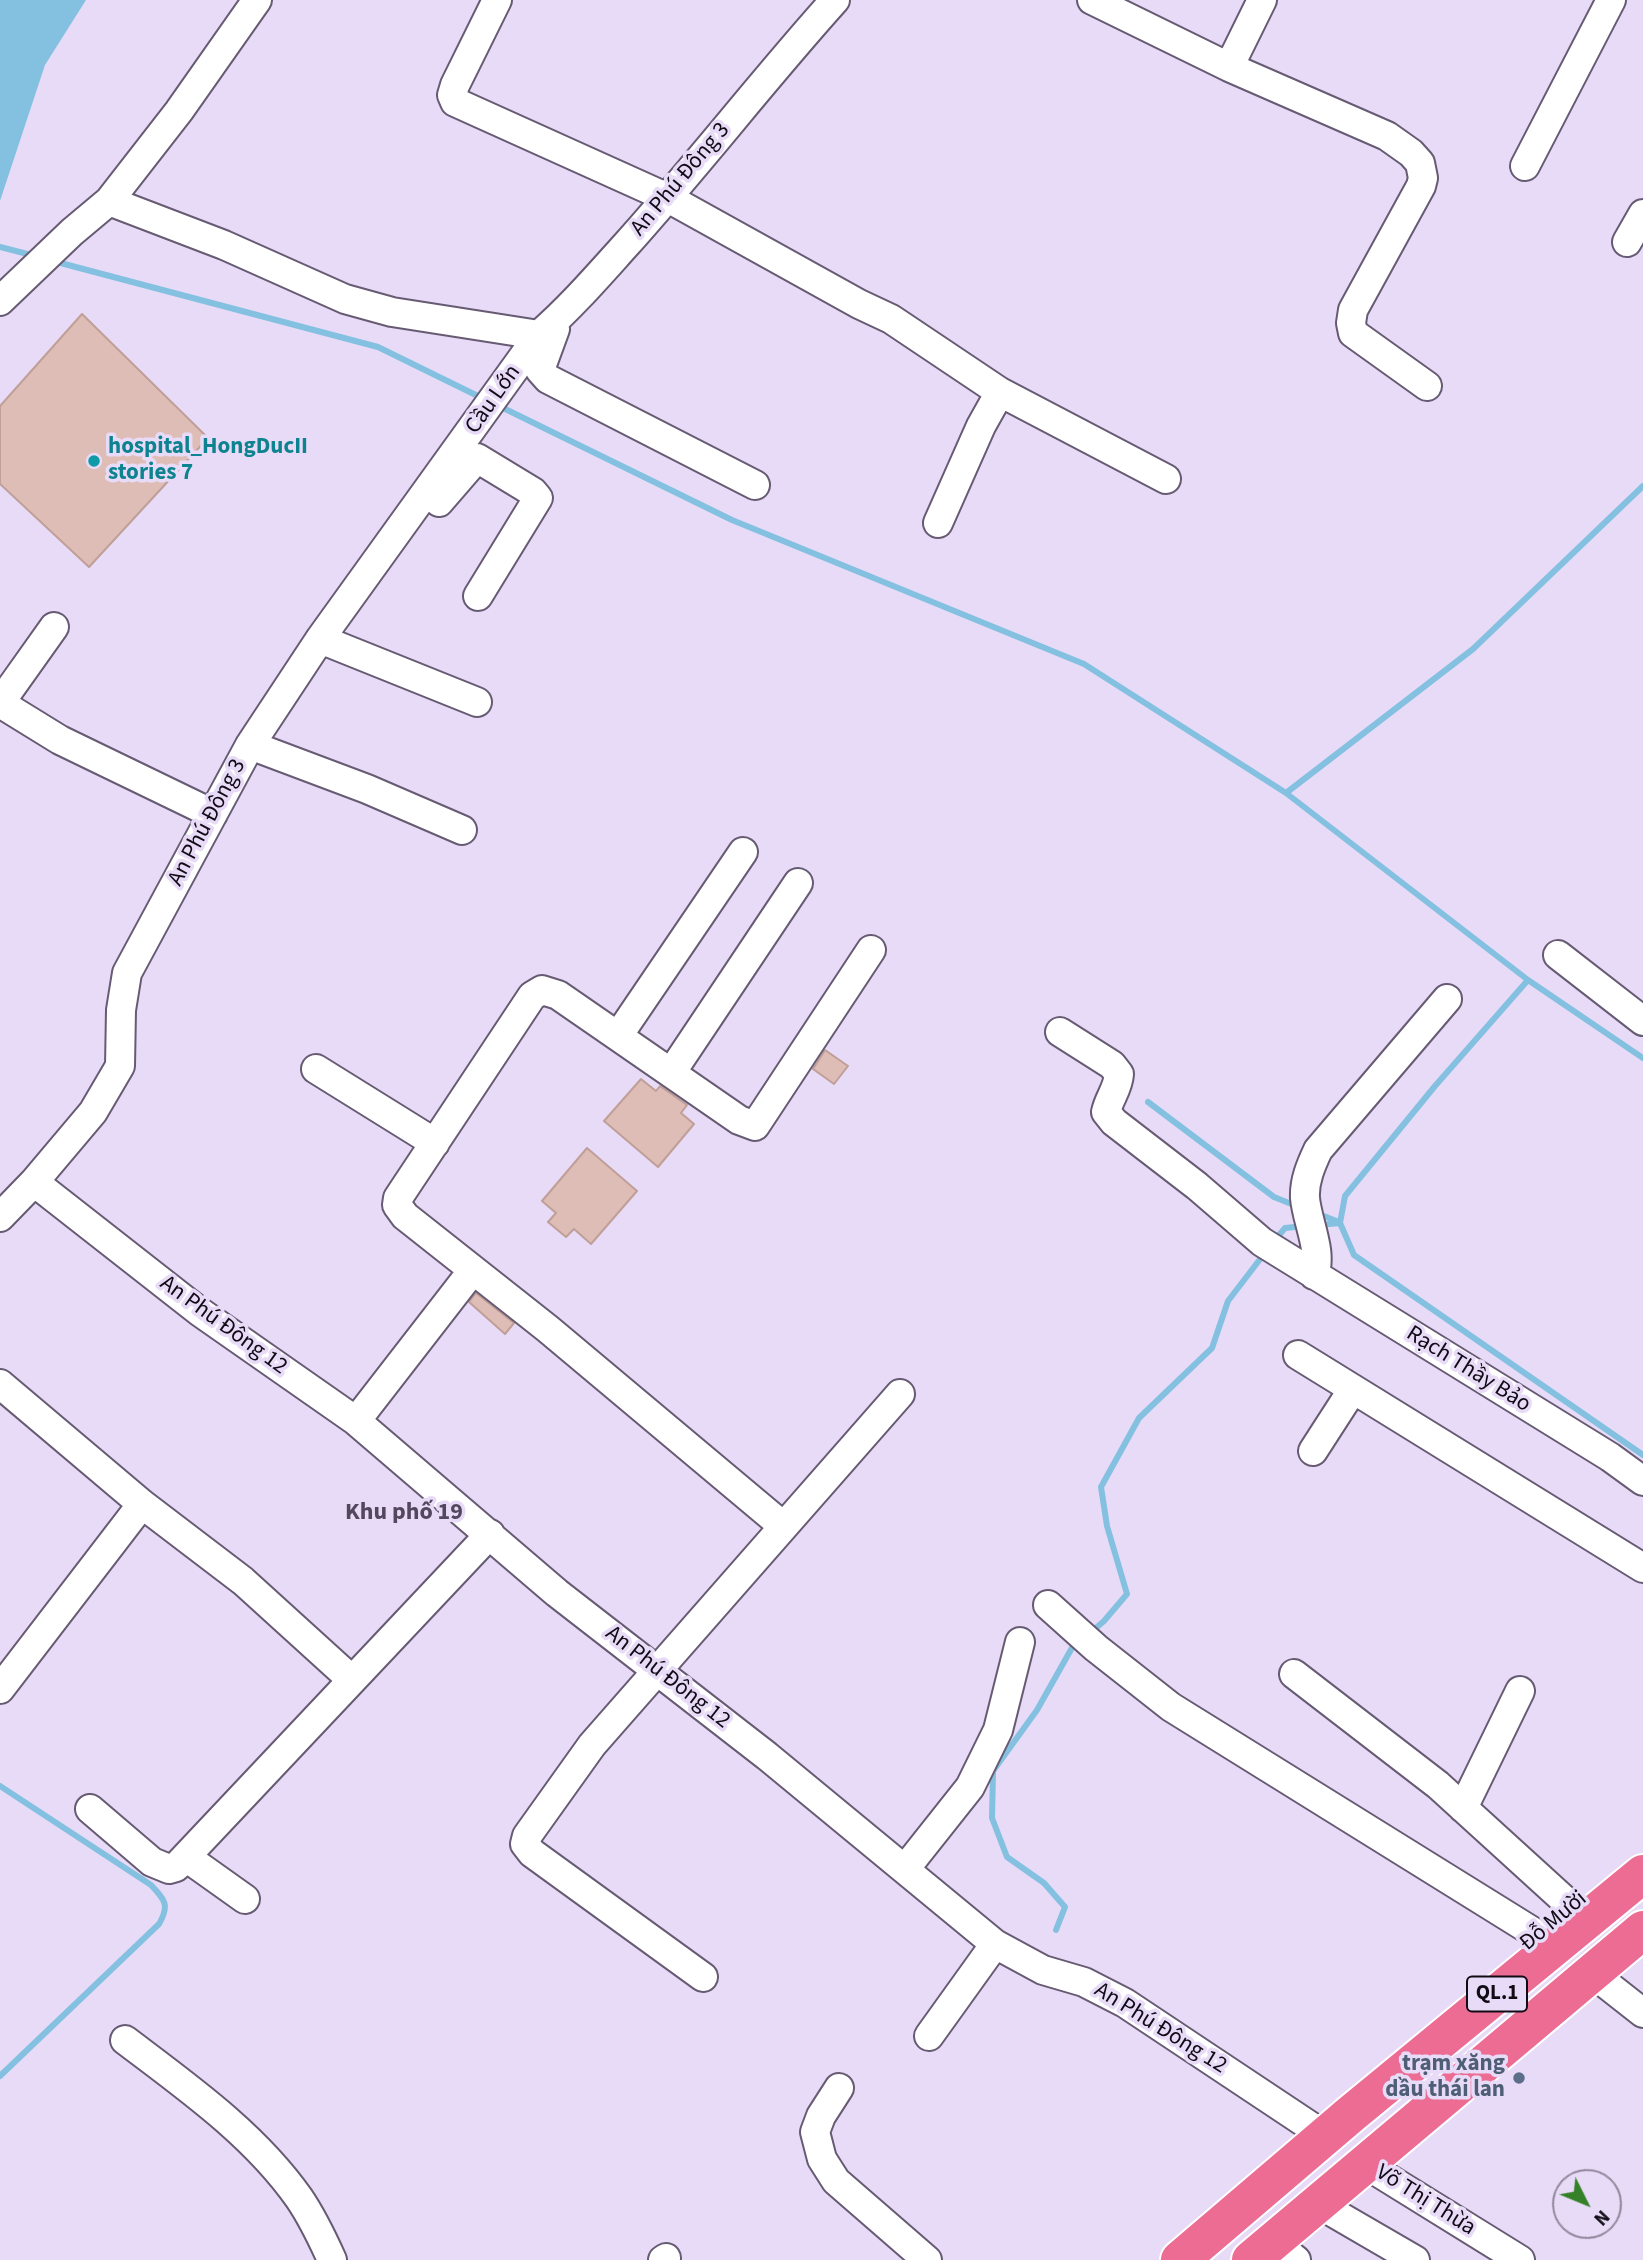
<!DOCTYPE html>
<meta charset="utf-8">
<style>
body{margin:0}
#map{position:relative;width:1643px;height:2260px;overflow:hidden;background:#e8dbf7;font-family:"Source Sans 3",sans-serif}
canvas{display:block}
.north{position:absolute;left:1552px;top:2169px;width:70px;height:70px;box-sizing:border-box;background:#e8dbf7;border:2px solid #92889d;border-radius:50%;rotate:133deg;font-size:19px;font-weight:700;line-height:28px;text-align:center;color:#100b15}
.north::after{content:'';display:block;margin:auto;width:24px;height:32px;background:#34812a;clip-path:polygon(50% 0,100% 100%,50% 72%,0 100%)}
</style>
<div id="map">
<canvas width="1643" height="2260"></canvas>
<div class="north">N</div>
</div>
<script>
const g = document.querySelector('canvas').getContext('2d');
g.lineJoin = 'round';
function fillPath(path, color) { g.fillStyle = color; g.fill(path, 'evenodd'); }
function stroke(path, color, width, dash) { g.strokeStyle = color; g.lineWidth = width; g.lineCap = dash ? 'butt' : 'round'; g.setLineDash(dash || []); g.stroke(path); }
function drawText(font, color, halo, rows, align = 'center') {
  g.font = font + ' "Source Sans 3",sans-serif'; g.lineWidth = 7; g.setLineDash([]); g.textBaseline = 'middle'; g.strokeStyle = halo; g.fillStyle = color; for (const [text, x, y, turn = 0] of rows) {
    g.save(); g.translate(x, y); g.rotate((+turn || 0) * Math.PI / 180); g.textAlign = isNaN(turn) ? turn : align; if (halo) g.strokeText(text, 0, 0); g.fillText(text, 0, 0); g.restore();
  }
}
fillPath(new Path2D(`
 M0 0H86L45 65 0 201Z`), '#84c0e0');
stroke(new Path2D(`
 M0 247 35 256
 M53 261 378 347 484 399
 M497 405 732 520 1084 664 1286 793 1528 980 1643 1058
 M1286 793 1473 649 1643 486
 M1528 980 1435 1086 1345 1196 1340 1223 1354 1255 1643 1455
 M1148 1102 1274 1197 1299 1207
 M1316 1213 1339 1222
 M1319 1225 1340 1223
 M1275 1240 1285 1228 1304 1226
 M1089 1634 1104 1621 1127 1594 1107 1526 1101 1487 1139 1418 1212 1348 1228 1301 1264 1254
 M0 1786 151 1885C165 1900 170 1905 159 1924L0 2076
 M1056 1930 1065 1907 1044 1883 1007 1857 992 1818 993 1771 1037 1710 1073 1646 1078 1643`), '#84c0e0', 6);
const building = new Path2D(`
 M82 314 208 438 89 567 0 484V406Z
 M825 1050 848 1066 834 1084 813 1069Z
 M641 1079 656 1091 660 1086 687 1105 681 1113 694 1124 658 1167 604 1121Z
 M587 1148 637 1191 591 1244 574 1229 566 1237 548 1222 556 1213 542 1201Z
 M476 1293 514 1323 505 1334 469 1302Z`);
fillPath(building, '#debdb6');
stroke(building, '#bf9f98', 2);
const minor = new Path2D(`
 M497 0 455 85 452 95 455 102 668 198 859 304 891 319 1000 392 1166 479
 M1092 0 1229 67 1387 136 1411 153 1420 163 1423 178 1421 186 1353 310 1351 323 1353 333 1427 386
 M1229 67 1262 0
 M1525 166 1611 0
 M109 201 224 245 345 299 392 312 539 335
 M1627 242 1643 214
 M0 301 72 232 109 201 179 111 257 0
 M555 329 540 370 548 379 755 485
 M439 502 477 458 533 492 538 498 478 596
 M938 523 981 426 1000 392
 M54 627 0 703 60 740 213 814
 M320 639 477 702
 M250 745 367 789 462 830
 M1558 955 1643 1021
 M1060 1032 1112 1065 1119 1074C1118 1089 1109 1098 1106 1112L1114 1122 1197 1186 1262 1242 1610 1457 1643 1481
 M618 1036 743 852
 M316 1069 435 1143
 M671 1073 798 883
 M34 1182 200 1312 356 1421 557 1593 767 1756 995 1944 1043 1970 1084 1982 1125 2003 1325 2136
 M0 1217 34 1182 93 1112 120 1066 121 1010 127 973 250 745 320 639 539 335C570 308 597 277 624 247 697 166 763 80 835 0
 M1314 1275C1323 1252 1307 1222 1305 1198 1304 1181 1311 1165 1318 1150L1447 999
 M1298 1355 1643 1568
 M0 1384 142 1504 243 1581 352 1680
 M356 1421 473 1270
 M1313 1451 1353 1389
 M783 1526 548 1329 405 1216 397 1205 398 1198 532 996 542 990 558 995 739 1120 755 1126 871 950
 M1048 1605 1096 1648 1171 1707 1538 1935
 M1294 1674 1438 1785 1572 1907
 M0 1689 142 1504
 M1463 1808 1520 1691
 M90 1809 152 1862 169 1869 176 1867 490 1534
 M186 1857 245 1899
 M905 1869 970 1787 998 1730 1020 1642
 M703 1977 532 1853 525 1844 527 1836 592 1745 900 1394
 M1601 1980 1643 2013
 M929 2036 995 1944
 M125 2040C187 2087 254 2134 299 2198 312 2217 323 2240 332 2260
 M839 2088 821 2116 815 2132 822 2159 836 2181 927 2260
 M1365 2164 1520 2260
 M1334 2213 1415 2260
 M1287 2253 1296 2260
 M663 2260 666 2258`);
const highway = new Path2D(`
 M1180 2260 1351 2114 1643 1874
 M1251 2260 1643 1930`);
stroke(minor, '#675b73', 32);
stroke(highway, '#fff', 42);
stroke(minor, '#fff', 28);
stroke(highway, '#ec6c94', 38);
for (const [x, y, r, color] of [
 [94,461,7,"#0f9aa8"],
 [1519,2078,7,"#5c6f8a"]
]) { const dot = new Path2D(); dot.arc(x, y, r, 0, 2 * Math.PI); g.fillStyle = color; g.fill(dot); stroke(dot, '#e8dbf7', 2.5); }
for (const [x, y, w] of [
 [1497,1994,60]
]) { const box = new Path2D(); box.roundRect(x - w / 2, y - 17.5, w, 35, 5); g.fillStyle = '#e8dbf7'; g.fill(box); stroke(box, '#100b15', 2); }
drawText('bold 21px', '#100b15', null, [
 ["QL.1",1497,1994]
]);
drawText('23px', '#100b15', '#e8dbf7', [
 ["An Phú Đông 3",681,180,-50],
 ["Cầu Lớn",494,400,-55],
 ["An Phú Đông 3",208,823,-62],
 ["An Phú Đông 12",223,1326,36],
 ["Rạch Thầy Bảo",1468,1370,32],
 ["An Phú Đông 12",667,1678,38],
 ["Đỗ Mười",1554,1922,-40],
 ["An Phú Đông 12",1160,2029,32],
 ["Võ Thị Thừa",1425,2201,32]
]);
drawText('bold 23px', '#0d838f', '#e8dbf7', [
 ["hospital_HongDucII",108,448],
 ["stories 7",108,474]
], 'left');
drawText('bold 23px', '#4e5e75', '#e8dbf7', [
 ["trạm xăng",1505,2065],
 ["dầu thái lan",1505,2091]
], 'right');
drawText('bold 24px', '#53475e', '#e8dbf7', [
 ["Khu phố 19",404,1514]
]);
</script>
